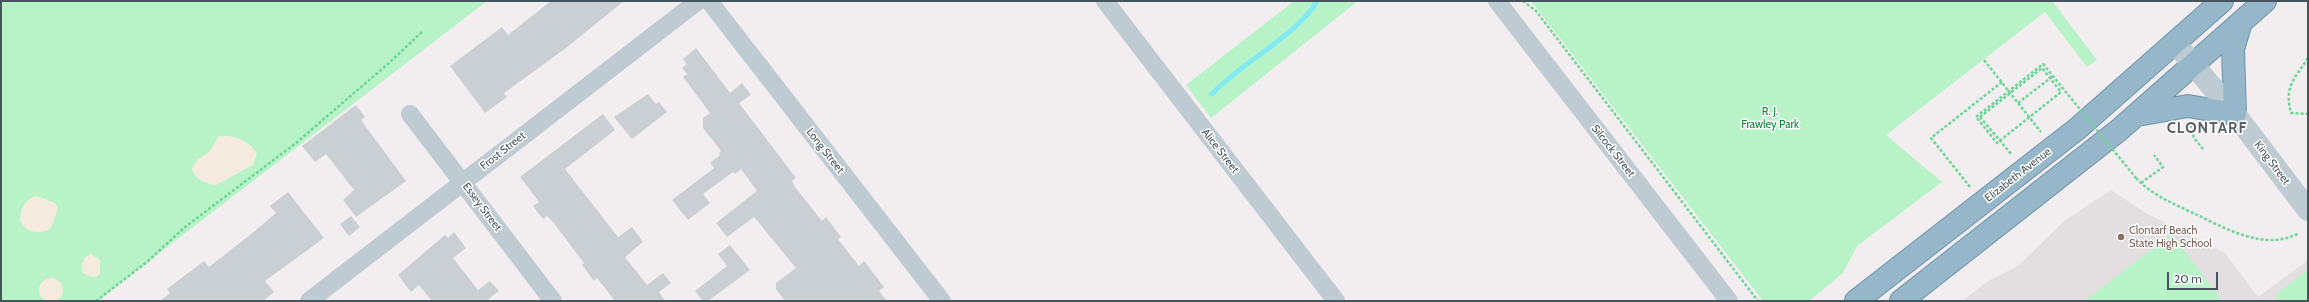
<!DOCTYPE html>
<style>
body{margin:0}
#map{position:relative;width:2309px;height:302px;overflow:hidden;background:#f2eeef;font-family:Cabin,sans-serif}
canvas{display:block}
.frame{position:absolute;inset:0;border:2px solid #45555e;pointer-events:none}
.scale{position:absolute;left:2167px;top:272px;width:51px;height:18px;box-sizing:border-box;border:2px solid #45555e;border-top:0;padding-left:5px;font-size:12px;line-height:14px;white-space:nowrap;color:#45555e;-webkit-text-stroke:3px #fff;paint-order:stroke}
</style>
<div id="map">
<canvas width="2309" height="302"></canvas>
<div class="frame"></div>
<div class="scale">20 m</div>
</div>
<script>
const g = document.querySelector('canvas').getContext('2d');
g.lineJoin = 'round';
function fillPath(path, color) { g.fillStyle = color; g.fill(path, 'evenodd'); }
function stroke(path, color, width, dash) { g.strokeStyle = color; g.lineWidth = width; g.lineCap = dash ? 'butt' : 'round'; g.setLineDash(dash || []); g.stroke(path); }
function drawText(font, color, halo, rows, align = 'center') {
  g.font = font + ' Cabin,sans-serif'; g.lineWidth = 3; g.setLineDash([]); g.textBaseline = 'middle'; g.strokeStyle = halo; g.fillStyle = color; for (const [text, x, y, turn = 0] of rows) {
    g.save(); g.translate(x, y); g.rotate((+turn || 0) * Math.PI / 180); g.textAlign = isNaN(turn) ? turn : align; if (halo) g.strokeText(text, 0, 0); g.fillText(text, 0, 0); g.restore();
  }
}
fillPath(new Path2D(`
 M2111 190 2146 213 2225 253 2258 297 2308 260V301H1962L1988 281 2018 266 2064 221Z`), '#e3dfe1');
fillPath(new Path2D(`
 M1 1H487L97 301H1Z
 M1294 1H1358L1211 118 1186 85Z
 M1531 1H2052L2097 60 2087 67 2045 12 1886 135 1942 182 1857 246 1843 273 1809 301H1763Z
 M2172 234 2222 301H2084Z
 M2306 271 2308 274V301H2280L2275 295Z`), '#b8f3c8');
fillPath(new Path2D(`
 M219 136C233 134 251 141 257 154L253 165 216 185C205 183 194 180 192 168L198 159 209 152Z
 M37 196 55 203 58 208 51 228C41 235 24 233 20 220 21 208 25 198 37 196Z
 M91 254 100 260V274L94 278 83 273 81 265 85 257Z
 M39 290a12 12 0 1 1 24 0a12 12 0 1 1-24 0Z`), '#f4eade');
stroke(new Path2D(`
 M1212 94C1240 63 1298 35 1317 1`), '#81eaf5', 5);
fillPath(new Path2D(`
 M551 1H624L566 48 504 93 507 97 485 113 450 66 502 27 508 35Z
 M696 48 730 93 742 83 751 95 739 103 796 178 792 181 795 187 822 221 826 217 841 237 838 239 859 266 864 261 884 287 879 291 887 301H785L776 289V283L796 268 754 217 727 237 716 223 757 191 741 169 735 174 733 172 703 194 710 203 688 220 672 200 714 168 710 163 720 155 719 153 721 151 703 128V118L710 113 683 77 687 74 682 68 687 64 683 59Z
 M648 94 656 104 659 102 667 112 632 139 614 117Z
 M356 105 365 117 361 120 406 181 356 217 343 200 354 190 326 154 315 162 302 146Z
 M603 114 615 130 565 169 618 237 632 227 643 242 625 257 647 285 663 273 671 283 659 292 665 301H615L597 278 594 281 582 265 584 263 553 222 547 216 543 219 533 206 539 202 520 177Z
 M288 192 324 238 265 281 274 292 263 301H160L170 293 167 289 204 261 209 267 250 235 276 213 270 206Z
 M351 216 360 227 349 236 340 224Z
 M454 232 466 248 453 258 478 290 490 281 499 291 486 301H432L419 285 411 292 398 275 445 235 448 238Z
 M730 245 750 270 708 301H703L695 291 727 266 718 254Z`), '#cacfd4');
const trunk = new Path2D(`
 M2137 115 2188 106 2235 114 2233 49 2241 22
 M1856 301 2077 129 2222 1
 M1901 301 2119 130 2265 1`);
stroke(trunk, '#6d94ae', 24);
stroke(new Path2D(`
 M1523 1 1536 11 1758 301
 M2308 58C2294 80 2284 86 2291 113L2308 114
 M1984 60 2041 132
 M2018 103 2053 76
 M1980 117 2012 155
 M2190 125 2194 138 2203 149
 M2136 178C2152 195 2172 203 2193 213 2225 228 2265 252 2299 233
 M2141 183 2163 167 2154 155
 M1970 187 1931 138 2002 82
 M96 301 147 262 185 227 296 143 389 63 423 31`), '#6dd595', 2.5, [3, 2]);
stroke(new Path2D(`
 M709 1 942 301
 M1105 1 1336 301
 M1497 1 1729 301
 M410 114 553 301
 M309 301 698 1`), '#becbd2', 18);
stroke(new Path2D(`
 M2175 43 2235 114 2308 210`), '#becbd2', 22);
stroke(trunk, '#96b6c9', 22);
stroke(new Path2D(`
 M1980 117 2042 68 2061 92 1997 143 1976 117 2043 64 2136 178`), '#6dd595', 2.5, [3, 2]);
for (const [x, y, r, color] of [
 [2121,237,4,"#8d6e63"]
]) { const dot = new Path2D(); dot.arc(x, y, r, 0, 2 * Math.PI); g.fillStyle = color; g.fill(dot); stroke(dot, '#fff', 1.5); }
drawText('11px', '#0e873c', '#fff', [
 ["R. J.",1770,112],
 ["Frawley Park",1770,125]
]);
drawText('11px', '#45555e', '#fff', [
 ["Frost Street",503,151,-38],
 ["Long Street",825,151,52],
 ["Alice Street",1220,151,52],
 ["Silcock Street",1613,151,52],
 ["King Street",2272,163,53],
 ["Elizabeth Avenue",2018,175,-38],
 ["Essey Street",482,207,53]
]);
drawText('11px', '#785e54', '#fff', [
 ["Clontarf Beach",2129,231],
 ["State High School",2129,244]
], 'left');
g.letterSpacing = '1px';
drawText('bold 15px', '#5a6064', '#fff', [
 ["CLONTARF",2207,129]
]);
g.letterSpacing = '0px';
</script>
